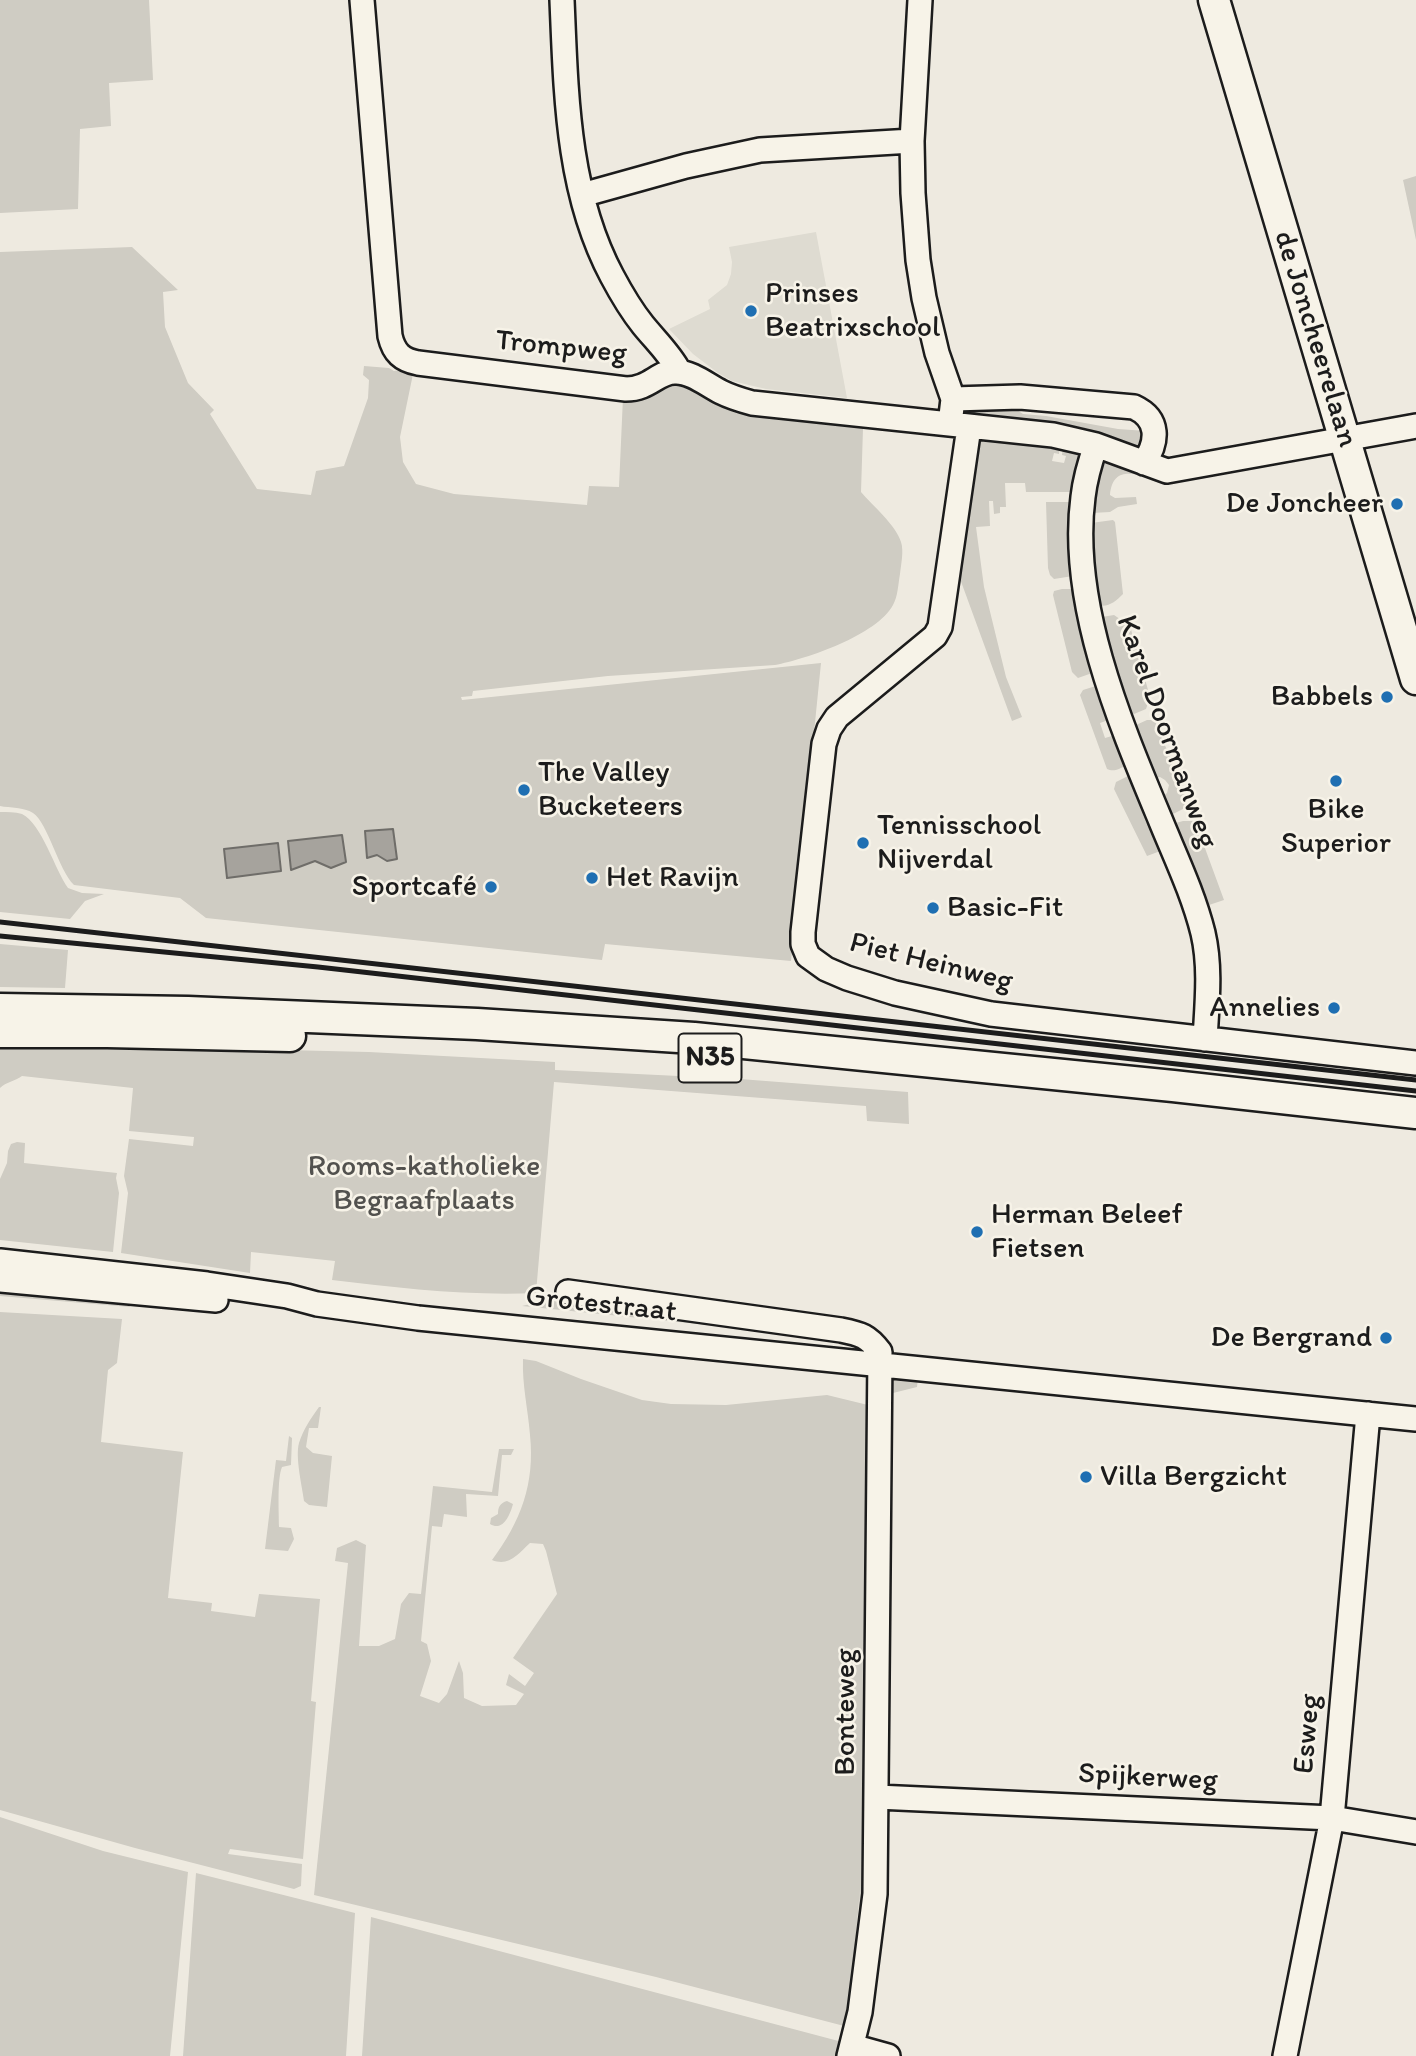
<!DOCTYPE html>
<meta charset="utf-8">
<style>
body{margin:0}
canvas{display:block;background:#eeeae0}
</style>
<canvas width="1416" height="2056"></canvas>
<script>
const g = document.querySelector('canvas').getContext('2d');
g.lineJoin = 'round';
function fillPath(path, color) { g.fillStyle = color; g.fill(path, 'evenodd'); }
function stroke(path, color, width, dash) { g.strokeStyle = color; g.lineWidth = width; g.lineCap = dash ? 'butt' : 'round'; g.setLineDash(dash || []); g.stroke(path); }
function drawText(font, color, halo, rows, align = 'center') {
  g.font = font + ' Itim,sans-serif'; g.lineWidth = 5; g.setLineDash([]); g.textBaseline = 'middle'; g.strokeStyle = halo; g.fillStyle = color; for (const [text, x, y, turn = 0] of rows) {
    g.save(); g.translate(x, y); g.rotate((+turn || 0) * Math.PI / 180); g.textAlign = isNaN(turn) ? turn : align; if (halo) g.strokeText(text, 0, 0); g.fillText(text, 0, 0); g.restore();
  }
}
fillPath(new Path2D(`
 M816 232 847 398 766 389 732 381 718 373 693 354 669 329 710 309 708 300 727 285 731 274 732 262 729 247Z`), '#dedbd1');
fillPath(new Path2D(`
 M0 0H149L153 80 109 83 111 126 80 129 78 209 0 213Z
 M1416 176V240L1403 180Z
 M132 247 178 290 163 292 165 327 188 383 214 410 210 414 257 489 311 495 316 471 344 466 368 398 369 380 363 375 364 366 389 368 394 371 406 369 413 374 400 437 403 462 416 484 454 494 587 505 589 486 619 487 623 397 648 394 669 387 682 385 728 406 772 418 863 428 861 492C872 505 896 525 901 542 904 551 901 564 900 574 898 585 898 596 893 605 877 635 807 659 775 665L608 676 473 691 472 696 461 697 462 700 821 663 791 961 605 944 602 960 206 918 180 898 74 885C58 869 48 823 33 813 24 807 10 808 0 806V252Z
 M1015 403 1017 410 1023 414 1046 416 1118 429 1146 431 1143 445 1138 448 1089 429 1059 423 968 413 969 404Z
 M986 437 1060 445 1059 454 1054 453 1052 461 1064 463 1066 456 1062 455 1063 446 1082 452 1075 492H1026L1025 483H1005L1006 507H1000V513L994 514 993 501H989L990 526 976 527 984 587 1006 677 1022 717 1012 721 959 576 960 558 976 443Z
 M1112 461 1166 481C1145 479 1113 459 1110 495L1115 498 1136 497 1137 504 1118 507 1110 512 1092 513 1089 498 1100 466Z
 M1046 502H1071L1075 505 1073 576 1054 579 1050 575 1048 568Z
 M1113 520 1115 522 1123 594C1115 602 1107 609 1095 604L1091 523Z
 M1062 589H1075L1095 672 1078 678 1072 672 1053 595 1054 591Z
 M1114 615 1130 626 1150 697 1146 709 1134 714 1126 711 1099 621 1102 617Z
 M1099 685 1114 718 1100 723 1105 738 1119 734 1129 764C1122 767 1115 773 1107 769L1080 695 1083 690Z
 M1147 720H1152L1156 723 1187 800 1183 809 1173 814 1166 811 1161 798 1167 793 1169 785 1165 780 1160 777 1153 779 1133 730 1136 725Z
 M1132 774 1163 850 1147 856 1114 789 1116 782Z
 M0 812C7 812 15 812 22 814 42 824 55 870 68 888L82 893 104 894 85 901 70 919 0 912Z
 M1183 821H1195L1224 900 1206 906 1173 828 1176 823Z
 M0 944 68 950 65 988 0 987Z
 M160 1047 369 1052 555 1062V1070L740 1079 908 1092 909 1124 867 1121 866 1106 554 1082 536 1293C468 1296 399 1288 332 1280L335 1261 251 1252 250 1273 121 1253 128 1193 124 1176 129 1139 193 1146 194 1137 129 1131 133 1088 22 1076C15 1081 6 1082 0 1088V1048Z
 M17 1142 25 1143 24 1163 117 1173 116 1178 119 1193 113 1252 0 1240V1179L7 1163 8 1151 11 1144Z
 M0 1285 127 1302 130 1307 0 1296Z
 M555 1298 854 1336 826 1337 522 1306Z
 M0 1312 122 1319 117 1363 108 1370 101 1442 183 1452 168 1598 212 1603 211 1611 255 1617 259 1594 320 1599 311 1701 316 1702 303 1859 230 1849 228 1854 302 1864 301 1886 294 1889 135 1848 0 1810Z
 M523 1359 536 1361 581 1379 642 1400 671 1404 726 1405 827 1395 868 1405 869 1773 861 1911 855 1972 860 1889 848 2027 656 1977 314 1895 348 1563 335 1561 337 1548 356 1540 366 1545 359 1646H379L395 1639 401 1604 409 1593 421 1594 433 1486 492 1492 499 1449H514L511 1455H502L498 1496 466 1494 467 1517 444 1514 442 1527 432 1526 421 1641 427 1644 431 1661 420 1696 439 1703 447 1694 459 1661 463 1673 464 1698 482 1706 516 1705 524 1694 506 1685 509 1674 525 1686 534 1673 513 1658 557 1594 546 1551 543 1544 530 1543C518 1554 509 1567 492 1560 521 1521 535 1484 530 1435 528 1409 522 1385 523 1359Z
 M901 1376 918 1378 917 1387 889 1394 891 1380Z
 M319 1407H321L318 1428H309L306 1447 313 1453 332 1456 327 1507 309 1505 304 1501C302 1486 295 1457 299 1443 303 1430 311 1418 319 1407Z
 M289 1436 292 1438 291 1465 282 1467C277 1479 279 1511 279 1527L291 1528 294 1539 288 1551 265 1549 276 1460 286 1461Z
 M507 1501 513 1504C510 1515 503 1532 490 1524L491 1518 498 1514C498 1507 500 1503 507 1501Z
 M0 1817 103 1851 188 1872 170 2056H0Z
 M196 1873 355 1913 346 2056H183Z
 M371 1917 846 2043 842 2056H362Z`), '#cfccc3');
const water = new Path2D(`
 M393 829 397 859 387 861 377 855 367 858 365 831Z
 M342 835 346 862 331 868 315 861 291 870 288 841Z
 M278 843 281 871 227 878 224 849Z`);
fillPath(water, '#a6a39d');
stroke(water, '#6f6d69', 2);
const minor = new Path2D(`
 M362 0 390 336C394 353 402 360 418 363L626 389C650 389 658 371 676 372 692 372 707 385 721 392 731 397 741 400 752 403L1053 435 1096 445 1167 471 1416 426
 M562 0C566 93 567 192 612 276 621 293 631 310 643 325 656 341 670 354 679 371
 M920 0 912 141 913 193 918 260 924 298 937 353 953 399 950 424
 M582 195 686 166 760 150 912 141
 M953 399 1020 397 1134 407C1160 419 1158 442 1144 463
 M969 427 940 627 935 636 837 717 829 729 824 744 803 932V944L808 956 826 969 847 978 895 993 991 1014 1416 1063
 M1096 445C1090 462 1085 479 1083 497 1069 603 1120 723 1160 819 1175 856 1193 893 1203 933 1211 967 1207 1004 1205 1039
 M0 1261 207 1284 287 1296 317 1304 418 1318 1416 1419
 M0 1280 216 1300
 M568 1292 841 1330C861 1334 868 1336 880 1352L875 1894 860 2012 849 2056
 M877 1797 1332 1818 1416 1832
 M852 2046 888 2056
 M1285 2056 1332 1818 1368 1414`);
const major = new Path2D(`
 M1214 0 1416 679
 M0 1009 188 1012 477 1024 694 1038 1173 1086 1416 1113
 M0 1032H107L290 1036`);
stroke(minor, '#1c1c1c', 28);
stroke(major, '#1c1c1c', 35);
stroke(minor, '#f7f3e8', 23);
stroke(major, '#f7f3e8', 30);
stroke(new Path2D(`
 M0 922 1416 1080
 M0 936 318 967 1416 1091`), '#1c1c1c', 5);
for (const [x, y, r, color] of [
 [751,311,7,"#1f6fb2"],
 [1397,504,7,"#1f6fb2"],
 [1387,697,7,"#1f6fb2"],
 [1336,781,7,"#1f6fb2"],
 [524,790,7,"#1f6fb2"],
 [863,843,7,"#1f6fb2"],
 [592,878,7,"#1f6fb2"],
 [491,887,7,"#1f6fb2"],
 [933,908,7,"#1f6fb2"],
 [1334,1008,7,"#1f6fb2"],
 [977,1232,7,"#1f6fb2"],
 [1386,1338,7,"#1f6fb2"],
 [1086,1477,7,"#1f6fb2"]
]) { const dot = new Path2D(); dot.arc(x, y, r, 0, 2 * Math.PI); g.fillStyle = color; g.fill(dot); stroke(dot, '#f7f3e8', 2.5); }
for (const [x, y, w] of [
 [710,1058,63]
]) { const box = new Path2D(); box.roundRect(x - w / 2, y - 24.5, w, 49, 5); g.fillStyle = '#f7f3e8'; g.fill(box); stroke(box, '#1c1c1c', 2); }
drawText('bold 28px', '#1c1c1c', null, [
 ["N35",710,1058]
]);
drawText('30px', '#1c1c1c', '#f7f3e8', [
 ["Prinses",765,294],
 ["Beatrixschool",765,328],
 ["De Joncheer",1383,504,"right"],
 ["Babbels",1373,697,"right"],
 ["The Valley",538,773],
 ["Bucketeers",538,807],
 ["Bike",1336,810,"center"],
 ["Superior",1336,844,"center"],
 ["Tennisschool",877,826],
 ["Nijverdal",877,860],
 ["Het Ravijn",606,878],
 ["Sportcafé",477,887,"right"],
 ["Basic-Fit",947,908],
 ["Annelies",1320,1008,"right"],
 ["Herman Beleef",991,1215],
 ["Fietsen",991,1249],
 ["De Bergrand",1372,1338,"right"],
 ["Villa Bergzicht",1100,1477]
], 'left');
drawText('30px', '#1c1c1c', '#f7f3e8', [
 ["de Joncheerelaan",1315,339,73],
 ["Trompweg",561,348,6],
 ["Karel Doormanweg",1166,732,70],
 ["Piet Heinweg",931,963,14],
 ["Grotestraat",601,1305,6],
 ["Bonteweg",846,1712,-90],
 ["Esweg",1308,1734,-85],
 ["Spijkerweg",1148,1778,3]
]);
drawText('30px', '#52514e', '#f7f3e8', [
 ["Rooms-katholieke",424,1167],
 ["Begraafplaats",424,1201]
]);
</script>
